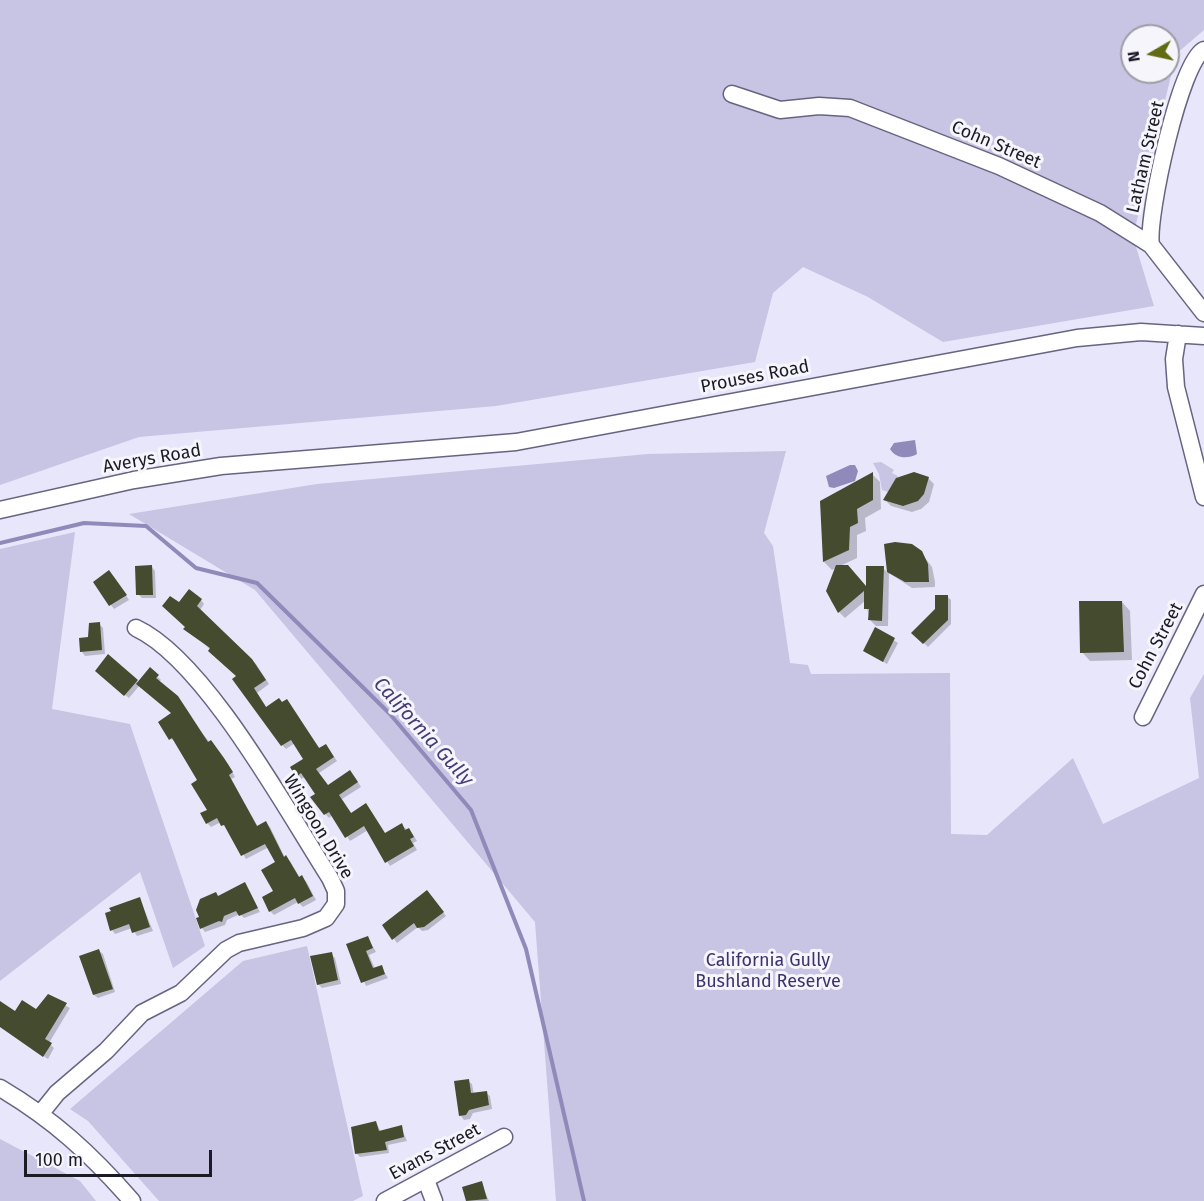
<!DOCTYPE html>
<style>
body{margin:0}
#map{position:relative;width:1204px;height:1201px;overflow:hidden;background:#e8e6fb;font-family:"Fira Sans",sans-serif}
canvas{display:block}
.north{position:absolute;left:1120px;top:24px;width:60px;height:60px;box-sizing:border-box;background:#f6f5fc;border:2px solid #9e9da6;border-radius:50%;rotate:261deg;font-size:16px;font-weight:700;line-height:24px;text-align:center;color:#1b1a25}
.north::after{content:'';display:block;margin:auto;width:21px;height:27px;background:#606b12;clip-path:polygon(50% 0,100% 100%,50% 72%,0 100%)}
.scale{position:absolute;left:24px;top:1150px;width:188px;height:27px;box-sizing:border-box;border:3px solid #1b1a25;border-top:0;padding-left:8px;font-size:18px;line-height:21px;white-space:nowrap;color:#1b1a25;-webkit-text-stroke:4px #f6f5fc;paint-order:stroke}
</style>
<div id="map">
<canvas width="1204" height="1201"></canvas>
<div class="north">N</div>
<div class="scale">100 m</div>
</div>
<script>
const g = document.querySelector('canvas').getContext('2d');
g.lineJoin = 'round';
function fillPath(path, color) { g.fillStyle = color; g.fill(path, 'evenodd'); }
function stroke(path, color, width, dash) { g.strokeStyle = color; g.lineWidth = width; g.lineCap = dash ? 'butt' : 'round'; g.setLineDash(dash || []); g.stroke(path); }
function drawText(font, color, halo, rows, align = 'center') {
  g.font = font + ' "Fira Sans",sans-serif'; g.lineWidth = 6; g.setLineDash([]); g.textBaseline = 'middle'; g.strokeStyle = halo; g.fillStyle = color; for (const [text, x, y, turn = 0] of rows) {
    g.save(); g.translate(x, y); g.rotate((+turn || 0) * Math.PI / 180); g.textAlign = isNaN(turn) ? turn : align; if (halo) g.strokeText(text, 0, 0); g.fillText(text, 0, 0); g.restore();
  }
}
fillPath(new Path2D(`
 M0 0H1204V30L1176 54 1133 237 1154 306 943 342 868 297 803 267 773 293 755 362 496 406 139 437 0 485ZM1132 36H1168V72H1132Z
 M786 451 764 533 773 546 790 663 808 665 811 674 950 673 951 834 987 835 1073 758 1103 824 1199 778 1190 698 1204 674V1201H556L535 922 255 590 129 514 317 484 648 454Z
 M881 462 894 470 892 473 898 476 888 492 882 490 879 474 873 463Z
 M75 532 52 709 130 724 205 946 173 968 140 872 0 981V549Z
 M307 946 363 1196 353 1201H159L88 1121 70 1109 243 961Z
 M0 1139 80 1181 96 1201H0Z`), '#c7c4e4');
fillPath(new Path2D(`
 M915 440 917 454C908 459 896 459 890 449L894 443Z
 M850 465H855L858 471 855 481 834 488 829 487 826 476Z`), '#8f8ab9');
fillPath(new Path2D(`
 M872 474 880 482 881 509 865 518 866 531 857 535V558L840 566 867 589 883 568 888 573 886 545 919 550 932 567 935 582V587L912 588 889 573 888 626H876L870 620 865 601 845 618 839 612 831 601 828 588 836 568 832 570 824 562 822 502Z
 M928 478 934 484 929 502 921 509 912 512 891 506 885 500Z
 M152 567 155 571 156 598H142L138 594Z
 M113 576 129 600 114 609 111 605Z
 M947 596 951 600V624L928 647 914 633Z
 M201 600 204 604 200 610 256 664 269 684 257 693 267 708 287 700 320 749 326 745 329 749 337 761 319 773 328 786 354 776 361 787 342 799 352 814 385 834 401 825 412 833 417 841 413 843 417 850 390 866 368 830 350 841 333 815 329 818 317 805V794L305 777 301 779 297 776 305 759 295 743 286 749 282 745 238 677 187 627 179 605Z
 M1122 602 1130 611 1132 660 1090 661 1082 652Z
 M99 624 103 628 105 654 85 656 82 652Z
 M876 629 898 643 887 664 865 651Z
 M108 657 139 683 150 670 161 680 159 682 228 764 235 777 231 779 258 827 266 823 270 827 285 858 290 861 300 878 306 881 316 900 303 907 298 902 274 915 270 911 277 863 269 847 246 859 228 828 221 822 211 827 207 823 209 810 199 781 176 742 171 739 160 722 173 714 140 685 129 698 100 674Z
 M244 884 260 912 244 918 240 914 227 920 225 925 205 932 202 928 219 897Z
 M431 896 446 916 428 930 422 931 418 927 397 943 384 925Z
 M140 899 153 931 137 936 132 928 115 934 112 930 113 912Z
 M368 938 376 952 369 955 375 969 381 967 388 978 366 986 348 945Z
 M99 951 103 954 115 992 98 998 94 995Z
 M331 954 335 958 341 984 322 988 318 984Z
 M48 996 70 1008 49 1043 54 1048 48 1059 0 1027V1005L16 1013 37 1011Z
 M468 1081 472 1084 474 1095 486 1093 490 1096 492 1109 473 1113 470 1119 464 1120 461 1116Z
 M376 1123 381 1132 401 1127 407 1141 388 1145 389 1153 360 1157 356 1153Z
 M481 1183 489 1201H467L464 1188Z`), '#0003');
stroke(new Path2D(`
 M0 543 84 523 146 526 196 568 257 583 390 714 471 810 526 949 584 1201`), '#8f8ab9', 4);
fillPath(new Path2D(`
 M873 472V500L857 509 858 523 850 527 849 550 823 562 820 501Z
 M914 472 929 477 924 494 918 501 903 506 883 500 896 478Z
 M895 542 912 544 922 551 928 564 929 582H905L887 572 884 544Z
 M152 565 153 595H136L135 566Z
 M836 565H848L866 586V566H884L882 621 868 620 869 609H864V591L838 613 826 591Z
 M109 570 127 595 109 606 93 582Z
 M189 589 202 599 197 606 252 659 266 680 254 688 266 707 279 698 282 702 287 699 319 748 326 744 334 757 316 769 328 785 350 770 358 782 339 795 351 813 366 803 385 833 402 823 405 830 409 828 414 837 410 839 414 846 385 863 364 826 345 838 329 812 324 815 310 797 315 794 301 773 296 777 290 767 303 759 291 740 281 746 232 679 236 676 208 651 210 648 183 629 185 627 162 606 170 596 179 602Z
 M935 595H948V620L923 644 911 633 935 609Z
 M1079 601H1122L1124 652 1080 653Z
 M100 622 102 650 80 652 79 638 88 637 89 623Z
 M875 627 895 638 883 662 863 651Z
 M108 654 138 680 124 696 95 671Z
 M150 667 159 675 156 678 178 696 208 742 211 740 224 758 233 772 229 775 257 826 266 821 284 857 286 855 299 877 302 875 313 896 298 904 295 898 269 912 262 897 273 891 261 870 275 862 265 844 241 856 224 825 221 826 217 818 206 824 200 813 207 810 191 784 197 780 172 738 169 740 158 722 171 713 136 684Z
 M245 882 258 908 239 916 236 911 224 916 222 922 219 921 200 929 196 918 199 917 196 910 200 899 216 892 218 896Z
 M427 890 444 912 424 927 417 928 414 923 392 940 382 925Z
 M140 897 150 927 132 933 129 924 110 931 105 913 111 911 109 908Z
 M368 936 373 948 366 951 373 968 382 965 385 974 361 983 346 944Z
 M99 949 113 989 93 995 79 956Z
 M332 952 338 980 317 985 310 956Z
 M48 994 67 1003 45 1039 52 1043 43 1057 0 1027V1001L15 1011 22 1000 36 1009Z
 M469 1079 471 1093 487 1091 489 1105 469 1110 466 1115 459 1116 454 1081Z
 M376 1121 379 1131 402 1125 404 1137 385 1142 387 1150 355 1154 351 1127Z
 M482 1181 487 1199 466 1201 462 1187Z`), '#454b2e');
const minor = new Path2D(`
 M732 94 780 110 819 106 850 108 999 166 1100 213 1151 245 1204 313
 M1151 245C1146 218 1181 59 1204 50
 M1178 334 1174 359 1176 387 1204 497
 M0 510 134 480 221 466 516 442 1077 338 1141 332 1204 336
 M1143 717 1204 594
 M0 1088C54 1120 91 1154 132 1201
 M41 1113 57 1093 106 1051 142 1013 181 993 226 950 239 943 303 928 326 918 336 904V891L330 878C287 811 205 660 136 628
 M426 1180 434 1201
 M385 1201 504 1137`);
stroke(minor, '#676481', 19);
stroke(minor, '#fff', 16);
drawText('18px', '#1b1a25', '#f6f5fc', [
 ["Cohn Street",996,145,23],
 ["Latham Street",1146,157,-77],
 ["Prouses Road",755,377,-11],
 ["Averys Road",152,459,-10],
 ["Cohn Street",1156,646,-62],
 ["Wingoon Drive",318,827,59],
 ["Evans Street",435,1152,-28]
]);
drawText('18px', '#3d326d', '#f6f5fc', [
 ["California Gully",768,961],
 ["Bushland Reserve",768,982]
]);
drawText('italic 20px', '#453b77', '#f6f5fc', [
 ["California Gully",423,732,48]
]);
</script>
